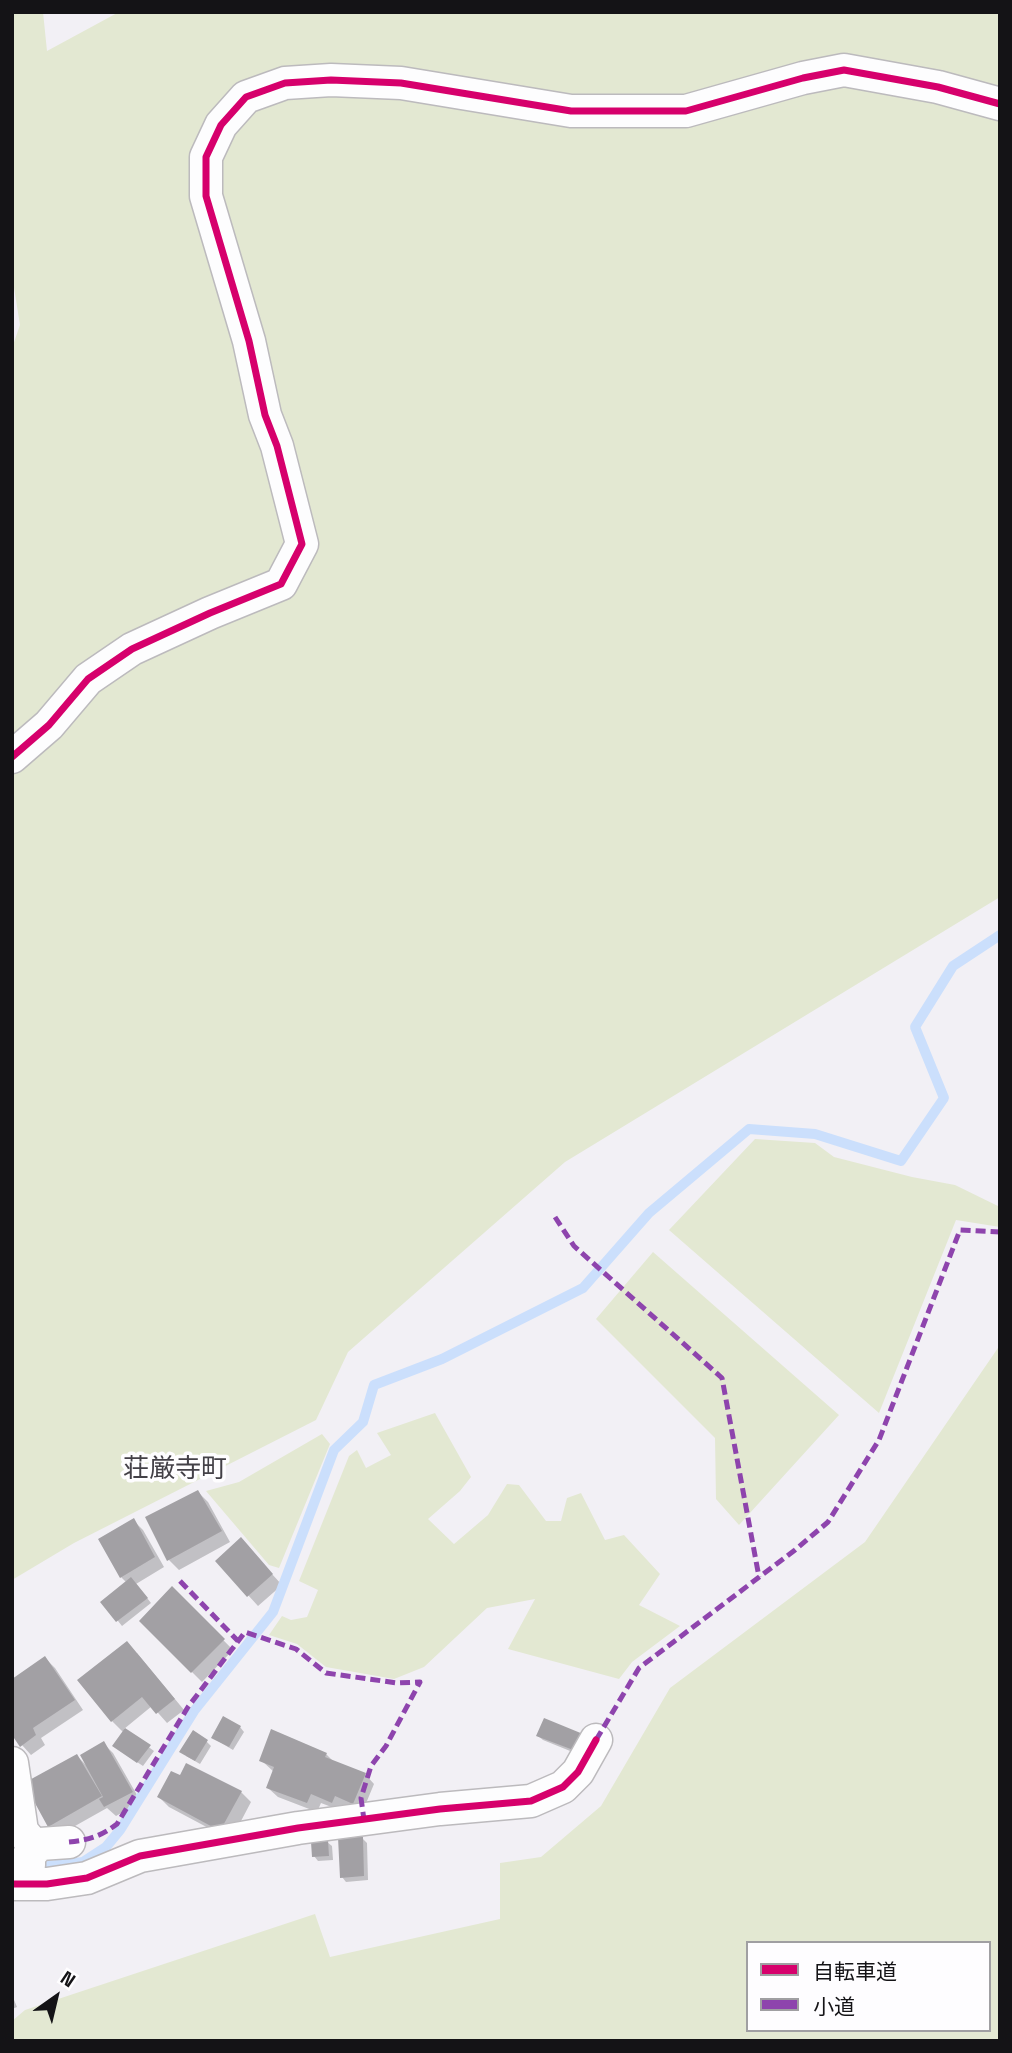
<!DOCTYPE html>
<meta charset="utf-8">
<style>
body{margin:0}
#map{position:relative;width:1012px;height:2053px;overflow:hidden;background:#f2f0f5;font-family:"Space Grotesk","Noto Sans JP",sans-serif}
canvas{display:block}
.frame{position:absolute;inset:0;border:14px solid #141316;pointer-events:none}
.legend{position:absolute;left:746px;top:1941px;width:245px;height:91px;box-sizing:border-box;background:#fefdff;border:2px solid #a09fa2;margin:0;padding:9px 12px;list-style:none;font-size:21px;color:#141316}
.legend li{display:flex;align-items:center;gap:14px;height:35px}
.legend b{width:35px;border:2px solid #a09fa2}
.north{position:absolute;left:21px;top:1962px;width:70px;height:70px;-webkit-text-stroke:5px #fefdff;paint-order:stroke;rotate:34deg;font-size:19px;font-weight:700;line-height:28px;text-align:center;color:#141316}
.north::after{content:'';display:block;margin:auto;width:24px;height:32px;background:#141316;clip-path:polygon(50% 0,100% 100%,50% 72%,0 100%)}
</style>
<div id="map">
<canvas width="1012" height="2053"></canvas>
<div class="frame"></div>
<ul class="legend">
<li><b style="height:9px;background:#d6006c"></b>自転車道</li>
<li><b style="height:9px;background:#8e44ad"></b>小道</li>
</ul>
<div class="north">N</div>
</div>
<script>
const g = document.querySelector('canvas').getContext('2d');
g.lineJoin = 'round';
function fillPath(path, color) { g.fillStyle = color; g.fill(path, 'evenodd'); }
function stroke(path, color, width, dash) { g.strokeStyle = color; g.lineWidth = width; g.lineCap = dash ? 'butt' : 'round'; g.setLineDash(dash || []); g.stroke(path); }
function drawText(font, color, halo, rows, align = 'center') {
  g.font = font + ' "Space Grotesk","Noto Sans JP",sans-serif'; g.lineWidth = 7; g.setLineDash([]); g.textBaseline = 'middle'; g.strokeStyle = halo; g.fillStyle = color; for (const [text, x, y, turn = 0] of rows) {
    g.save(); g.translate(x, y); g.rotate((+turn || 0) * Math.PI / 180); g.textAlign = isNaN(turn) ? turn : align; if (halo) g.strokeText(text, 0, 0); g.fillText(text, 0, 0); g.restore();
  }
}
fillPath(new Path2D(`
 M12 12H43L47 51 119 12H1000V897L565 1162 348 1352 316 1420 74 1543 12 1580V348L20 325 12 275Z
 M755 1139 815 1143 834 1157 912 1177 955 1185 1000 1207V1227L956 1220 879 1413 669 1230Z
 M653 1252 839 1415 739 1525 716 1499 715 1438 596 1319Z
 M1000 1345V2041H12V2021L25 2010 315 1914 330 1957 500 1919V1863L541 1857 601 1806 670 1688 865 1542ZM748 1943H989V2030H748Z
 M435 1413 471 1477 460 1491 428 1519 454 1544 488 1515 507 1484 519 1485 546 1521H561L567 1498 581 1493 605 1540 624 1535 660 1574 639 1605 680 1626 632 1662 619 1679 508 1649 535 1599 487 1608 424 1667 394 1679 326 1667 297 1644 269 1635 282 1616 291 1620 307 1617 318 1590 299 1581 349 1456 357 1450 366 1468 391 1455 377 1433Z
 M322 1434 330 1444 279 1568 269 1565 206 1491 239 1482Z`), '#e3e8d2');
fillPath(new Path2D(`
 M198 1492 208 1502 230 1542 179 1570 169 1560Z
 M133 1520 143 1530 164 1567 136 1584 151 1603 122 1626 103 1602 127 1583 121 1577Z
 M250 1550 282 1585 258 1606 217 1561Z
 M172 1588 233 1650 202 1682 141 1621Z
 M137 1653 184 1710 167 1723 152 1706 124 1729 154 1751 143 1766 119 1750 124 1733 112 1721Z
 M45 1658 55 1668 83 1710 41 1738 45 1745 31 1755 22 1745Z
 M545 1720 580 1755 543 1740 538 1736Z
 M240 1727 244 1732 233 1750 213 1738Z
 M206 1741 211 1746 200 1764 186 1756Z
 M103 1743 113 1753 141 1802 116 1816 107 1808 59 1835 49 1826 77 1756 87 1766Z
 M326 1754 334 1762 365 1774 374 1784 362 1813 345 1805 342 1811 321 1803 317 1812 278 1797 268 1788 274 1772 261 1760Z
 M241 1792 251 1802 231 1840 169 1807 159 1797Z
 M362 1838 367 1843 368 1880 346 1882 342 1877Z
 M327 1842 332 1846 333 1860 318 1861 314 1856Z
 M12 1995 17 2007 12 2009Z`), '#0003');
stroke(new Path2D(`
 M32 1868 83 1862 106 1847 120 1830 194 1711 273 1612 334 1450 363 1422 374 1385 442 1359 583 1288 649 1213 749 1129 815 1134 901 1161 944 1098 915 1027 953 966 1000 935`), '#cbdffc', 10);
fillPath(new Path2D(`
 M198 1490 222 1531 167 1561 145 1517Z
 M134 1518 155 1557 120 1578 98 1539Z
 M241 1537 273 1574 247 1597 215 1561Z
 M131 1577 148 1598 116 1622 100 1602Z
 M172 1586 225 1639 191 1673 139 1621Z
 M127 1641 175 1699 156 1714 142 1697 111 1722 77 1680Z
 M45 1656 75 1700 33 1728 36 1735 20 1747 12 1735V1679Z
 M223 1716 241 1726 229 1747 211 1738Z
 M544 1718 583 1734 576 1751 536 1736Z
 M125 1728 151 1745 137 1763 112 1746Z
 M271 1729 327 1753 325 1757 366 1773 353 1804 335 1796 332 1803 311 1794 307 1803 266 1788 274 1767 259 1761Z
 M193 1730 208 1740 195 1761 179 1752Z
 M104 1741 133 1792 104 1807 99 1799 103 1797 80 1755Z
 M77 1754 102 1796 48 1827 24 1783Z
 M186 1763 242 1791 220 1831 157 1797 171 1771 180 1775Z
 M338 1837H363L364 1876 340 1878Z
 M328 1840 329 1856 312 1857 311 1842Z`), '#a2a0a4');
const minor = new Path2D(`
 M12 757 49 725 88 679 132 649 210 613 281 584 302 544 277 446 265 415 249 341 206 196V157L221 125 246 97 285 83 331 80 401 83 571 111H686L803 78 844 70 938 87 1000 104
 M12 1763 22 1831 36 1848
 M29 1865V1855L40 1844 69 1842
 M12 1884H47L87 1878 140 1856 298 1828 440 1809 531 1801 563 1787 578 1772 596 1740`);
stroke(minor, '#bcbabd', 35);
stroke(minor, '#fdfdfe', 32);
stroke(new Path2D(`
 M555 1217 574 1246 722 1378 759 1577
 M180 1581 238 1641
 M596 1740 639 1668 795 1550 828 1522 879 1440 960 1230 1000 1232
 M69 1842C89 1840 101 1836 117 1824L188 1707 245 1632 296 1649 326 1673 397 1683 420 1682 386 1746 371 1766 361 1798 364 1820`), '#8e44ad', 5, [10, 5]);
stroke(new Path2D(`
 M12 757 49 725 88 679 132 649 210 613 281 584 302 544 277 446 265 415 249 341 206 196V157L221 125 246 97 285 83 331 80 401 83 571 111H686L803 78 844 70 938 87 1000 104
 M12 1884H47L87 1878 140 1856 298 1828 440 1809 531 1801 563 1787 578 1772 596 1740`), '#d6006c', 7);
drawText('26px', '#434047', '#fefdff', [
 ["荘厳寺町",175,1470]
]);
</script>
